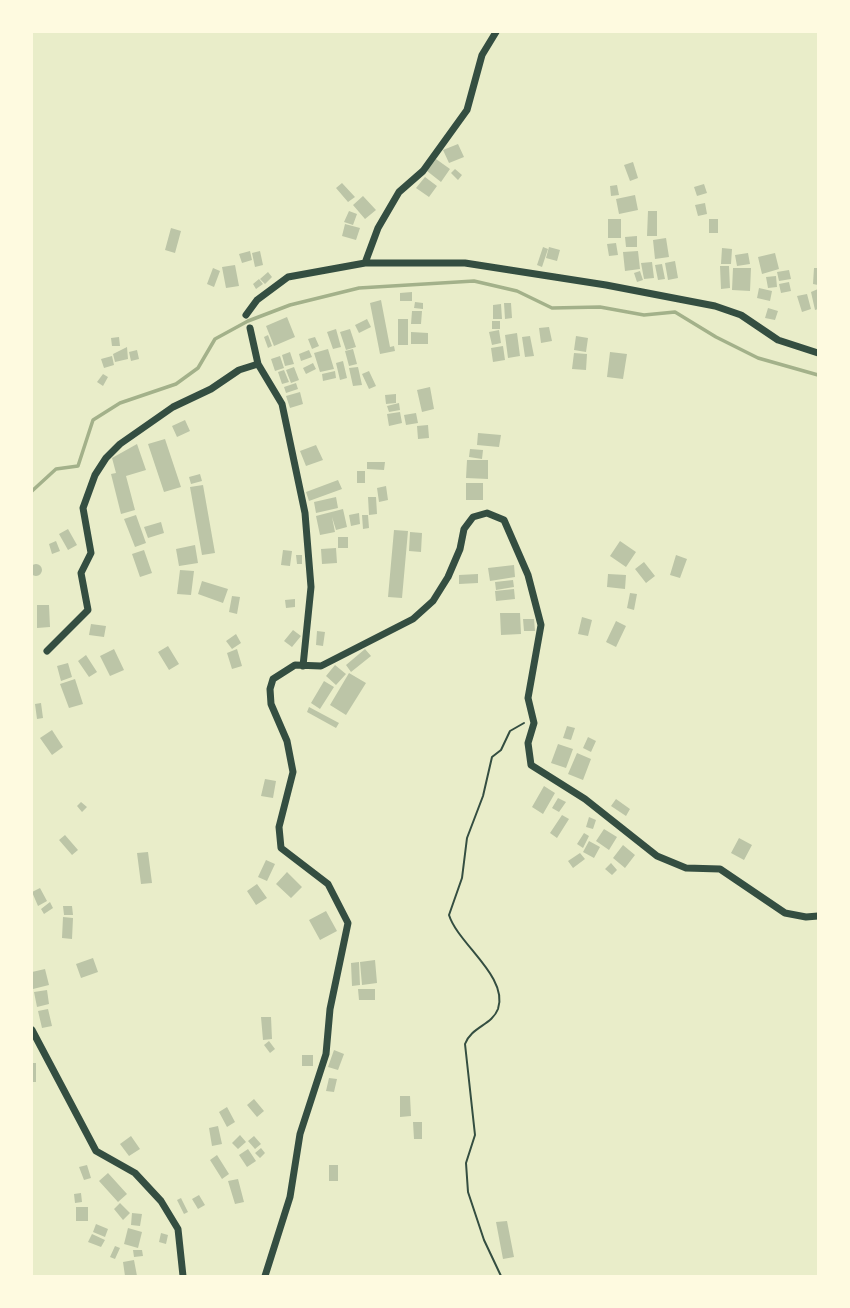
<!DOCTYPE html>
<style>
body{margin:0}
#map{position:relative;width:850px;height:1308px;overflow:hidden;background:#e9edc9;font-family:Inter,sans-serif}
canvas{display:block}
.frame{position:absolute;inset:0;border:33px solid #fefae0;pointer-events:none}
</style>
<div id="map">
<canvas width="850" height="1308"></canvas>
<div class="frame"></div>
</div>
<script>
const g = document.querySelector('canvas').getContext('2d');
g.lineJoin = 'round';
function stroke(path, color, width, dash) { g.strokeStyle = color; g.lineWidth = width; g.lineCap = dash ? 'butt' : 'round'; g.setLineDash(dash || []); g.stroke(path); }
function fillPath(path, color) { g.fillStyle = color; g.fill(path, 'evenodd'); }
stroke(new Path2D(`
 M32 491 56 469 78 466 93 420 120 403 176 384 198 368 215 339 248 321 290 305 359 288 474 281 517 291 552 308 600 307 644 315 675 312 716 337 758 358 818 375`), '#a3b18a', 3.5);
fillPath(new Path2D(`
 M458 144 464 157 449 163 443 150Z
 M436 159 450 169 441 182 427 171Z
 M633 162 638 178 630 181 624 165Z
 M455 169 462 175 458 180 451 173Z
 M425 177 437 186 429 197 416 188Z
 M342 183 355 197 348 202 336 188Z
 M704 184 707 193 697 196 694 187Z
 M617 185 619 195 611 196 610 186Z
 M635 195 638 210 619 214 616 199Z
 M363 196 376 210 365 219 353 205Z
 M705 203 707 214 698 216 695 205Z
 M349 211 357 214 353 225 344 222Z
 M648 211H657V236H647Z
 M608 219H621V238H608Z
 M709 219H718V233H709Z
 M345 224 360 228 356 240 342 236Z
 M171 228 181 231 175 253 165 250Z
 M637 236V247H626L625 237Z
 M666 238 669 257 655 259 653 240Z
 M616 243 618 255 609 256 607 244Z
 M543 247 548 249 542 267 537 265Z
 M549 247 560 250 557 261 546 258Z
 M722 248 732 249 731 264H721Z
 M250 251 252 260 242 263 239 254Z
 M260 251 263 265 255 267 252 253Z
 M638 251 640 269 625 271 623 252Z
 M748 253 750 264 737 266 735 255Z
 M775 253 779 269 762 274 758 257Z
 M675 261 678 278 668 280 665 263Z
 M652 262 654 278 644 279 641 263Z
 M662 264 665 279 658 280 655 265Z
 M235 265 239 286 226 288 222 267Z
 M720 266H729L730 288 721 289Z
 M213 268 220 271 214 287 207 284Z
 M733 268H751L750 291 732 290Z
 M814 268H818V285L813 284Z
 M789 270 791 279 779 281 777 272Z
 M640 271 643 280 637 282 634 273Z
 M268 272 272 277 265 284 260 279Z
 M776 276 777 287 768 288 766 277Z
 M259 279 263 284 256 289 253 284Z
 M789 282 791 291 781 293 779 284Z
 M759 288 772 291 770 301 757 298Z
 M818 289V309L815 310 811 292Z
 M412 292V301H400V293Z
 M807 294 811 309 802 312 797 296Z
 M381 300 390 347 394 346 395 351 380 354 370 303Z
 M415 302 423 303V309L414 308Z
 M504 303H511L512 318 505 319Z
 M501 304 502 319H493V305Z
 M768 308 778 311 775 320 765 318Z
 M412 311H422L421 324H411Z
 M287 317 295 337 274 346 266 326Z
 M367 319 371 327 359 333 355 325Z
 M398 319H408V345H398Z
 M492 321H500V329H492Z
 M549 327 552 341 541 343 539 328Z
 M336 329 341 347 333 349 327 332Z
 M350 329 356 347 346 350 340 332Z
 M499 330 501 343 492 345 489 332Z
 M411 332 428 333V344H411Z
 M517 333 520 356 508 358 505 335Z
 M268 335 272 346 268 348 264 337Z
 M530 336 534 356 525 357 522 337Z
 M576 336 588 338 586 352 574 350Z
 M119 337 120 346H112L111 338Z
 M315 337 319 346 312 349 308 339Z
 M503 346 505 360 493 362 491 348Z
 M127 347 128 359 115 362 113 354Z
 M328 349 334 369 320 372 314 353Z
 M353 349 357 364 349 366 345 351Z
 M137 350 139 359 131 361 129 352Z
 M309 350 312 357 301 361 299 354Z
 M290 352 294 364 285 366 282 355Z
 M610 352 627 354 623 379 607 377Z
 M574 353 587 354 586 370 572 369Z
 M112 356 114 365 104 368 101 359Z
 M280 356 284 368 275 371 271 359Z
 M343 361 347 378 340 380 336 363Z
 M313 363 316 369 306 374 303 368Z
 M294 367 299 380 291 383 286 370Z
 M358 367 362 385 353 386 349 368Z
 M284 370 289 382 282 384 278 372Z
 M335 371 336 378 323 381 322 374Z
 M369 371 376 386 369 389 362 374Z
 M103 374 108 377 103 386 97 382Z
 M296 383 298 389 286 393 284 387Z
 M430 387 434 409 422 412 417 390Z
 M300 392 303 404 290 408 286 396Z
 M396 394V403L386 404 385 395Z
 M399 403 400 410 389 412 387 406Z
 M400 412 402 423 389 426 387 414Z
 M416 413 418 423 406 425 404 415Z
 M185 420 190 431 177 437 172 426Z
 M428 425 429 438 418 439 417 426Z
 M478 433 501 435 499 447 477 445Z
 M165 439 181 487 164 492 148 444Z
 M137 444 146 470 126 476 135 510 121 514 111 474 116 473 112 458Z
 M316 445 323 460 306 466 300 451Z
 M470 449 483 450 482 459 469 457Z
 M467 460H488V479L466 478Z
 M367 462H385L384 470 367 469Z
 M357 471H365V483H357Z
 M200 474 202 481 191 484 189 477Z
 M338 480 342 489 309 501 306 492Z
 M466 483H483V500H466Z
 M203 485 215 553 202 555 190 487Z
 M386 486 388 500 379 502 377 488Z
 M336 497 338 508 316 513 314 502Z
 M368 497H376L377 514 369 515Z
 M343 509 347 527 336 530 332 517 335 532 320 535 316 516Z
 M359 513 360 524 351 526 349 515Z
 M136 515 146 543 135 547 124 519Z
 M362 515H368L369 528 363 529Z
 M161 522 164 533 148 538 144 527Z
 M68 529 77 545 68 550 59 534Z
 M394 530 408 531 402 598 388 597Z
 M410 532 422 533 421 552 409 551Z
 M338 537H348V548H338Z
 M56 541 60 551 52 554 49 544Z
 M620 541 636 552 626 567 610 556Z
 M195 545 198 563 179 566 176 549Z
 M336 548 337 563 322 564 321 549Z
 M144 550 152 573 140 577 132 554Z
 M283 550 292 551 290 566 281 565Z
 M296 555H302V564H297Z
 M676 555 687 559 680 578 670 575Z
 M644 562 655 576 646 583 635 569Z
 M30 570a6 6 0 1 1 12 0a6 6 0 1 1-12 0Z
 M514 565 515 577 490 581 488 568Z
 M180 570 194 571 191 595 177 594Z
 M478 574V583L459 584V575Z
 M608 574 626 575 625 589 607 587Z
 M513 580 514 587 496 590 495 582Z
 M202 581 228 589 223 603 198 594Z
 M514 589 515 599 496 601 495 591Z
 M630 593 637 594 634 610 627 608Z
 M232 596 240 597 237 614 229 612Z
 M295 599V607L286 608 285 600Z
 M37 605H49L50 627 37 628Z
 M500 613H520L521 634 501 635Z
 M582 617 592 620 588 636 578 634Z
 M523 619H534L535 631H524Z
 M616 621 626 626 616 647 606 642Z
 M91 624 106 626 104 637 89 635Z
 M293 630 301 636 292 647 284 641Z
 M317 631 325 632 323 646 316 645Z
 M236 634 241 643 232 649 226 641Z
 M168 646 179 664 169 670 158 652Z
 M114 649 124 670 110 676 100 656Z
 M237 649 242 666 232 669 227 653Z
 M365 649 371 656 351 672 346 665Z
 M86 655 97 672 89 677 78 661Z
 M68 663 72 677 61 681 57 666Z
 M335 665 346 674 336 685 326 676Z
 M349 673 366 683 346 715 330 705Z
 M75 679 83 704 69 708 60 684Z
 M324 681 334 687 320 709 311 703Z
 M41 703 43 718 37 719 35 704Z
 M309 707 339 723 336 728 307 712Z
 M567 726 575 728 571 740 563 738Z
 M52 730 63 747 52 755 40 738Z
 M588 737 596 741 591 752 583 748Z
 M558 744 573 749 566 768 551 763Z
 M577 753 591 759 583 780 568 774Z
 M265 779 276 781 273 798 261 796Z
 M544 786 555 793 543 814 532 807Z
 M558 798 566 802 559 812 552 808Z
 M616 799 630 809 626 816 611 806Z
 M81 802 87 807 82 812 77 806Z
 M562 815 569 819 557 838 550 833Z
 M589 817 596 820 593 829 586 827Z
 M604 829 617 837 609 850 596 841Z
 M584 833 589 836 583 848 577 844Z
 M65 835 78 850 72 855 59 840Z
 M739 838 752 845 744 860 731 853Z
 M589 841 600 847 594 858 583 852Z
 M623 845 635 855 625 868 613 858Z
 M148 852 152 883 141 884 137 853Z
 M580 853 585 859 573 868 568 861Z
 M266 860 275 864 267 881 258 877Z
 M611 863 617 870 612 875 605 869Z
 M287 872 302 887 291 898 276 884Z
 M257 884 267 898 256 905 247 891Z
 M40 888 47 901 38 906 32 892Z
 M50 902 53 908 44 914 41 909Z
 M63 906H72L73 915H64Z
 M326 911 337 931 320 940 309 920Z
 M63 917 73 918 72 939 62 938Z
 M93 958 98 972 81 978 76 964Z
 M375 960 377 983 362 985 360 962Z
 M359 962 360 985 352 986 351 963Z
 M45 969 49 985 33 989 32 972Z
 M358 989H375V1000H359Z
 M47 990 49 1004 37 1007 34 992Z
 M48 1009 52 1026 42 1028 38 1011Z
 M261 1017H271L272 1039 263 1040Z
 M269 1041 275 1049 270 1053 264 1045Z
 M334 1050 344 1054 338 1070 328 1067Z
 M302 1055H313V1066H302Z
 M32 1063H36V1082H32Z
 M329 1078 337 1079 334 1092 326 1091Z
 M400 1096H410L411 1116 400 1117Z
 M254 1099 264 1111 257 1117 247 1105Z
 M227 1107 235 1122 227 1127 219 1112Z
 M413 1122H422V1139H414Z
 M218 1126 222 1144 212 1146 209 1128Z
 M240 1135 246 1142 238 1149 232 1143Z
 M131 1136 140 1149 129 1156 120 1144Z
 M254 1136 261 1144 255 1149 248 1141Z
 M261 1148 265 1153 260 1158 255 1153Z
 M248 1149 256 1161 247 1167 239 1155Z
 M217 1155 229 1174 222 1179 210 1160Z
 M87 1165 91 1178 84 1180 79 1167Z
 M329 1165H338V1181H329Z
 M108 1173 127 1194 118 1202 99 1181Z
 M238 1179 244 1202 235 1204 228 1181Z
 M81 1193 82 1202 75 1203 74 1194Z
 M199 1195 205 1205 198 1209 192 1199Z
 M181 1198 188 1212 184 1214 177 1200Z
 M120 1203 130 1213 123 1220 114 1209Z
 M76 1207H88V1221H76Z
 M132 1213 142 1214 140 1226 131 1225Z
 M507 1221 514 1257 503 1259 496 1222Z
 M96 1224 108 1229 105 1237 93 1232Z
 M128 1228 142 1232 138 1248 124 1244Z
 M161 1233 168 1235 166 1244 159 1242Z
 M92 1234 105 1240 101 1247 88 1242Z
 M115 1246 120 1248 115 1259 110 1257Z
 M133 1250H142L143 1256 134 1257Z
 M134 1260 137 1276H125L123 1262Z`), '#bcc5a7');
stroke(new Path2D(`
 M501 1276 484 1240 468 1192 466 1163 475 1135 465 1044C471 1027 492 1025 498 1009 509 977 458 944 449 915L462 878 467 838 483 796 492 757 501 750 510 731 524 723`), '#344e41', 2);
stroke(new Path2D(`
 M365 263 378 228 399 192 423 171 467 110 482 55 496 32
 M246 315 257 300 288 277 365 263H465L606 285 715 306 741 315 778 340 818 353
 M258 364 282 404 305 513 311 587 303 666
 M47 651 88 610 81 573 91 553 83 508 95 475 106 458 120 444 173 407 211 389 239 370 258 364 250 328
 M32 1030 96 1151 135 1173 161 1201 178 1229 183 1276
 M265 1276 290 1197 300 1134 326 1054 330 1009 348 923 328 884 281 848 279 827 293 772 287 741 271 704 270 689 273 679 295 665 321 666 413 619 433 601 448 577 460 549 464 529 473 517 487 513 504 520 528 575 541 625 528 698 534 723 528 743 531 765 585 799 657 856 686 868 720 869 785 913 806 917 818 916`), '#344e41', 7);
</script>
